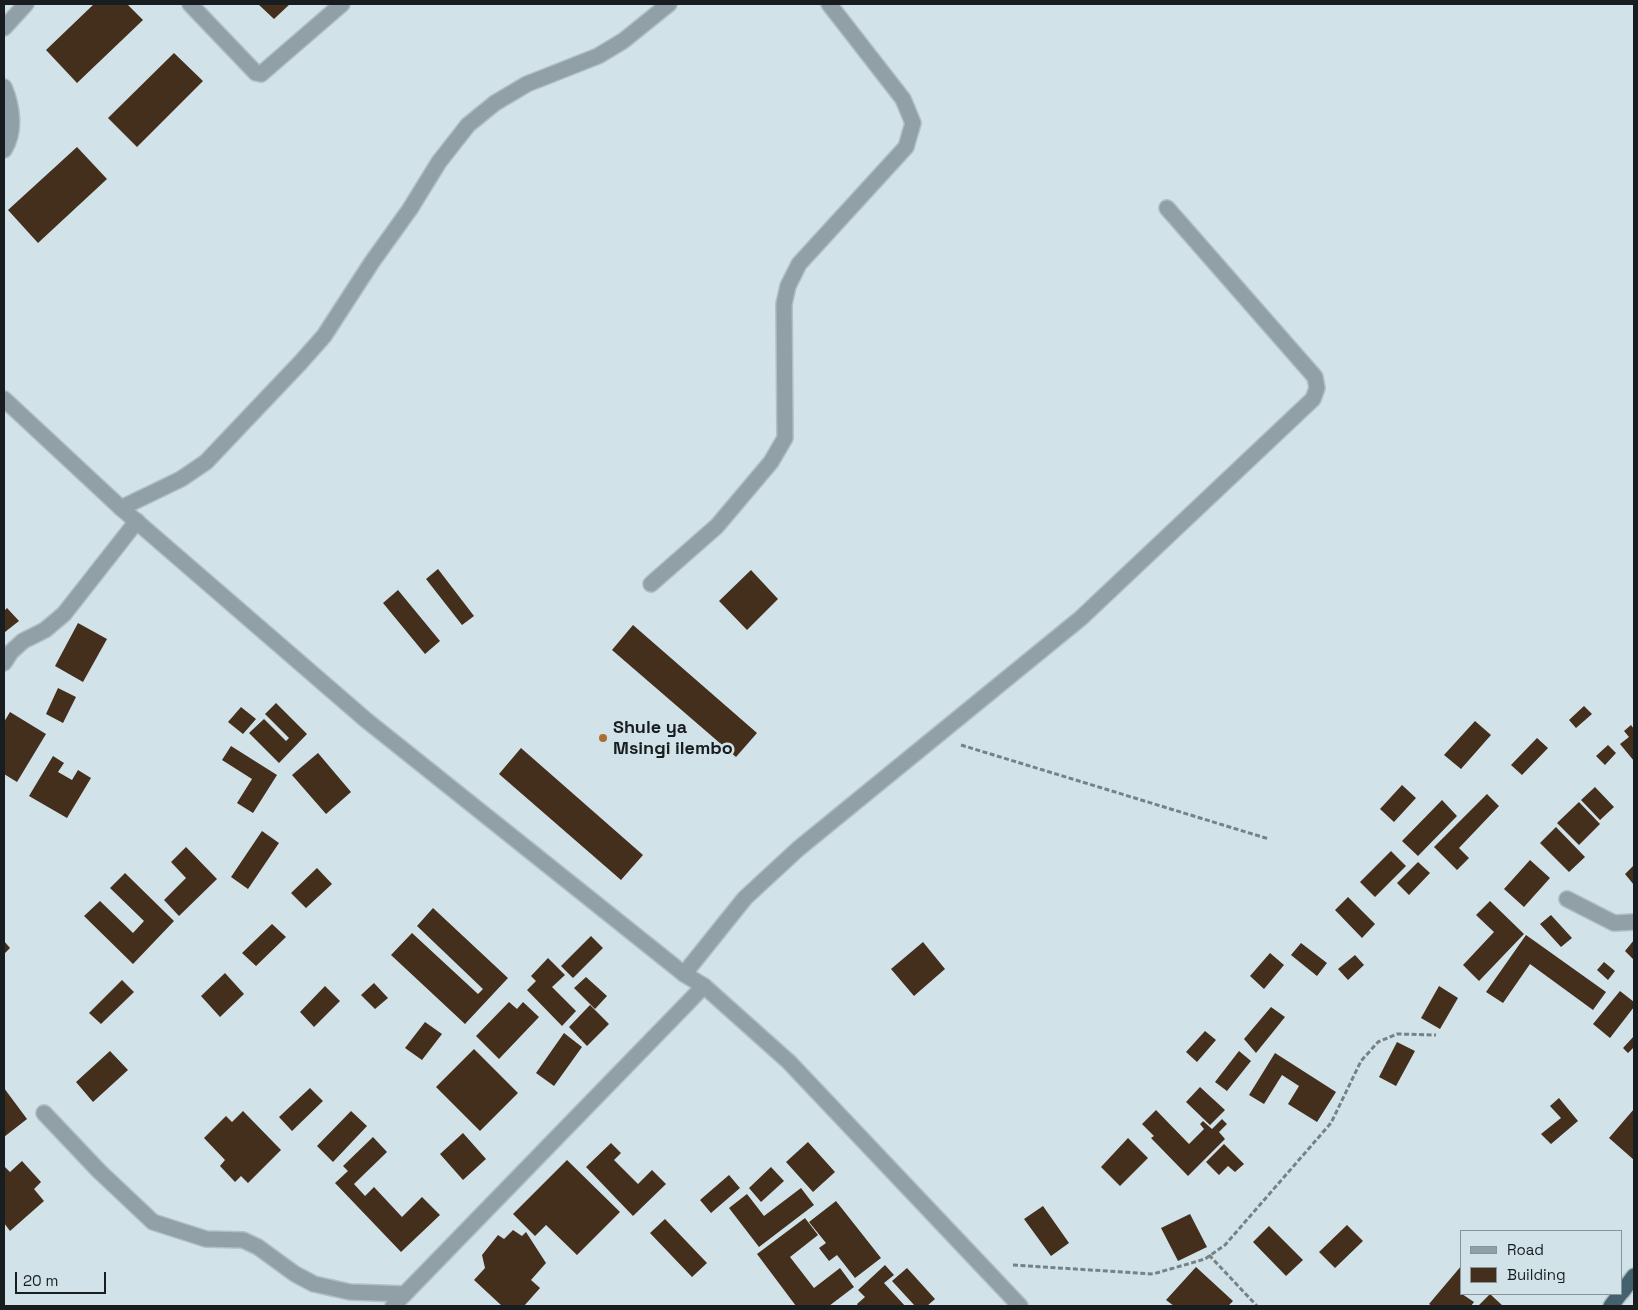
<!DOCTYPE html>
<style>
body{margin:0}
#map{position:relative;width:1638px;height:1310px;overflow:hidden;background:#d2e2e9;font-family:"Space Grotesk",sans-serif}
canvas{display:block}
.frame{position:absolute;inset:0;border:5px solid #181e20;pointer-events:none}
.legend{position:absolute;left:1460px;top:1230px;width:162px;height:65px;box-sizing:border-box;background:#d2e2e9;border:1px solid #889499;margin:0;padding:6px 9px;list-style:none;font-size:15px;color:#181e20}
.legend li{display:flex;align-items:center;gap:10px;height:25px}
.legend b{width:25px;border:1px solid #889499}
.scale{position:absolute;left:15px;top:1272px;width:91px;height:22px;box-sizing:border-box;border:2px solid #181e20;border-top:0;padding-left:6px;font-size:15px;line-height:18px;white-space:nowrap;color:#181e20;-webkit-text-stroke:4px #d2e2e9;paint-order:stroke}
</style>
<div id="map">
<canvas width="1638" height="1310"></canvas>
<div class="frame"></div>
<ul class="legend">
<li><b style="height:6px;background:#91a0a6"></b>Road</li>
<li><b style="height:14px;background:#442f1d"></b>Building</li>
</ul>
<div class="scale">20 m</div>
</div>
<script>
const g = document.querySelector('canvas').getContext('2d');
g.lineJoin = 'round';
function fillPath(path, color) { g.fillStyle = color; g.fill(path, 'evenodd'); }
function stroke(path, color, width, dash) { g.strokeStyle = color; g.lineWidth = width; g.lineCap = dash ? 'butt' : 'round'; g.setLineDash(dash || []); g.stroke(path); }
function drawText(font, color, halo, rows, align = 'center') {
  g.font = font + ' "Space Grotesk",sans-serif'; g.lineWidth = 5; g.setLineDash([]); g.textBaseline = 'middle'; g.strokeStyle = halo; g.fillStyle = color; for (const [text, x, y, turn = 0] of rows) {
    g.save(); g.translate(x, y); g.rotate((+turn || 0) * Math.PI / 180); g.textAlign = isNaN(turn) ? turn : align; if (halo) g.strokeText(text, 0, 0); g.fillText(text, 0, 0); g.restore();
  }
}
fillPath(new Path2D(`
 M94 4H127L143 20 77 83 46 50Z
 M258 4H290L274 19Z
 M174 53 203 81 137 147 108 118Z
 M77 147 107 179 38 243 8 210Z
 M438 569 474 616 462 625 426 579Z
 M751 570 778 599 747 630 719 601Z
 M398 590 440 641 425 654 383 603Z
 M7 608 19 621 5 632 4 611Z
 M78 623 107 639 83 682 55 666Z
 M633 625 757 733 736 757 612 650Z
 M58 688 76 697 63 723 46 714Z
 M276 703 307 734 279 763 249 733 264 719 286 741 289 738 265 714Z
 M1584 706 1592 714 1576 728 1569 720Z
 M241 707 256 719 243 734 228 722Z
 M10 712 46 734 17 782 4 774V722Z
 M1475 721 1491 735 1461 769 1444 755Z
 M1631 725 1634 729V761L1620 744 1629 737 1624 731Z
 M1537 738 1548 748 1522 775 1511 765Z
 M1608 745 1616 753 1605 765 1596 756Z
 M231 746 277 775 253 813 237 803 252 779 222 760Z
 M521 748 643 855 621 880 499 774Z
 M318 753 351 792 326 814 292 775Z
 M53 756 64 763 58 772 72 780 78 770 91 778 67 818 29 796Z
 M1402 785 1416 798 1394 822 1380 809Z
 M1595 787 1614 807 1600 820 1581 800Z
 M1487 794 1499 806 1459 848 1469 858 1457 870 1434 847Z
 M1442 800 1457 816 1418 856 1402 841Z
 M1579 802 1600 824 1579 845 1557 823Z
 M1556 827 1585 857 1569 872 1540 843Z
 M262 831 279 843 248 889 231 877Z
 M186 847 217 879 179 916 164 900 186 878 171 862Z
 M1391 851 1406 866 1375 897 1360 882Z
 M1530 860 1550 878 1524 907 1504 889Z
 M1418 862 1430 873 1409 895 1397 883Z
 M1634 865V885L1625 874Z
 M317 868 332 884 306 908 291 893Z
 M125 873 174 921 133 964 84 916 100 901 133 933 144 921 110 888Z
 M1348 897 1375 924 1362 938 1335 910Z
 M1490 901 1524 934 1479 981 1463 965 1494 932 1476 915Z
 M433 908 508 978 465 1024 391 955 412 933 478 994 483 989 417 926Z
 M1551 915 1572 938 1561 947 1540 924Z
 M272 924 286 937 256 966 242 953Z
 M1526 935 1606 992 1593 1010 1530 964 1503 1003 1486 992Z
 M591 936 603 948 573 978 561 966Z
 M1634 940V960L1625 951Z
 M4 941 10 948 4 954Z
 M923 942 945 969 914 996 891 969Z
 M1301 943 1327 963 1317 976 1291 955Z
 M1270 953 1284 965 1264 989 1250 976Z
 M1355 955 1364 965 1348 980 1338 969Z
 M548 958 565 975 552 987 576 1011 562 1026 527 990 536 981 531 976Z
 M1604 962 1615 971 1608 980 1597 970Z
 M225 973 244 994 220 1017 201 996Z
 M586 977 607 996 595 1009 574 988Z
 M122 980 134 992 101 1024 89 1013Z
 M374 983 388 998 375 1009 361 995Z
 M325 986 340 1001 314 1027 300 1012Z
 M1439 986 1458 998 1440 1029 1421 1018Z
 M1620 991 1634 1002V1007L1610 1038 1593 1024Z
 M509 1002 517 1009 523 1002 539 1017 499 1059 476 1036Z
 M590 1005 609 1024 587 1046 569 1027Z
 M1271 1007 1285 1017 1256 1053 1244 1039Z
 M425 1022 442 1034 422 1060 405 1048Z
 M1205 1031 1216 1040 1197 1062 1186 1052Z
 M564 1033 582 1047 554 1086 536 1073Z
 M1634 1036V1047L1628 1053 1623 1048Z
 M1397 1042 1415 1051 1396 1086 1379 1077Z
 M474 1049 518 1093 480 1131 436 1087Z
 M110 1051 128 1070 93 1102 76 1082Z
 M1239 1051 1251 1061 1227 1091 1215 1082Z
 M1275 1053 1336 1092 1317 1122 1288 1104 1299 1086 1282 1075 1264 1104 1249 1095Z
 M1200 1087 1225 1110 1210 1125 1186 1102Z
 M4 1088 27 1119 4 1137Z
 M310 1088 323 1101 292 1131 279 1117Z
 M1559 1098 1578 1121 1551 1144 1541 1134 1561 1118 1550 1106Z
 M1634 1109V1160L1609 1138Z
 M1156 1110 1189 1144 1204 1129 1200 1124 1203 1121 1212 1129 1222 1119 1227 1124 1219 1132 1225 1139 1188 1176 1151 1138 1154 1136 1142 1124Z
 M243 1111 281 1150 248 1183 241 1176 235 1182 220 1166 225 1160 204 1138 226 1116 232 1122Z
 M351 1111 367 1126 333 1162 317 1146Z
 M463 1133 486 1159 463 1180 440 1154Z
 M373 1137 387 1152 354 1184 365 1196 374 1187 402 1217 422 1197 440 1215 401 1252 335 1183 348 1171 343 1166Z
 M1128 1138 1148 1158 1120 1186 1101 1167Z
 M808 1142 835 1172 813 1192 786 1162Z
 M611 1143 621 1153 614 1160 638 1184 652 1170 666 1184 633 1216 586 1167Z
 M1224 1144 1244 1164 1235 1172 1228 1166 1219 1175 1206 1162Z
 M567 1160 620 1212 577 1255 546 1225 535 1236 513 1214Z
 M22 1161 41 1182 34 1189 44 1201 10 1231 4 1223V1166L10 1172Z
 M771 1167 784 1181 761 1202 749 1188Z
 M729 1175 740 1188 711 1213 700 1200Z
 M801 1188 814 1205 759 1247 729 1208 747 1194 764 1216Z
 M836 1201 881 1258 855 1278 837 1255 829 1261 819 1248 826 1243 809 1222Z
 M1043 1206 1069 1243 1051 1256 1024 1219Z
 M1190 1214 1207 1247 1178 1261 1161 1228Z
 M805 1218 818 1235 790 1257 814 1288 840 1268 854 1287 829 1306H796L757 1254Z
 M665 1219 707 1263 692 1277 650 1233Z
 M1347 1225 1363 1241 1335 1268 1319 1252Z
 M1269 1226 1303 1260 1286 1276 1253 1242Z
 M513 1230 522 1236 526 1232 546 1263 531 1280 540 1288 524 1306H502L474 1280 485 1268 482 1255 498 1235 504 1239Z
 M885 1265 894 1275 884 1283 905 1306H858L857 1304 865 1297 858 1290Z
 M1462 1265V1294L1474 1302 1471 1306H1432L1429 1304Z
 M1196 1267 1233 1301 1228 1306H1174L1166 1300Z
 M907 1268 935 1299 927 1306H915L892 1281Z
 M1490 1294 1503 1306H1478Z`), '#442f1d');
const service = new Path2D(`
 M651 584 717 526 771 462 785 438 784 304 788 286 799 264 906 147 913 123 903 99 829 4
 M684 974 745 898 798 849 1081 618 1313 399 1317 388 1315 377 1167 208`);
const minor = new Path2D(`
 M190 4 256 73 261 74 342 4
 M4 28 26 4
 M4 87C12 106 16 131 4 150
 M121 508 181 479 206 462 300 363 324 336 372 262 410 209 439 162 468 125 495 103 527 84 598 56 623 41 669 4
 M4 663 11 652 23 641 45 630 64 614 137 521
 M1567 899 1614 923 1634 922
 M44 1113 99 1171 153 1222 206 1239 243 1240 258 1247 295 1274 314 1284 350 1292 405 1294
 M393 1306 704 986`);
const tertiary = new Path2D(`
 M4 399 121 508 366 720 684 974 704 986 789 1062 1020 1306`);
const trunk = new Path2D(`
 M1622 1292 1634 1276
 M1611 1306 1620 1294`);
stroke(service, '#b1bfc5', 18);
stroke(minor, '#b1bfc5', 18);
stroke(tertiary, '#b1bfc5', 18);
stroke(trunk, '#b1bfc5', 18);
stroke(new Path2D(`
 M961 745 1269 839
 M1209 1255 1257 1306
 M1013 1265 1153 1274 1205 1259 1225 1245 1331 1123 1361 1061 1378 1042 1397 1034 1436 1035`), '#778287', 3, [5, 2.5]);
stroke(service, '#91a0a6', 15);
stroke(minor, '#91a0a6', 15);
stroke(tertiary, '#91a0a6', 15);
stroke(trunk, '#44626e', 15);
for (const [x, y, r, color] of [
 [603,738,5,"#ac6d33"]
]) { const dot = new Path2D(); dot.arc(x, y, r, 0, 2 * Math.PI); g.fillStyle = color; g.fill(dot); stroke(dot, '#d2e2e9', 2); }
drawText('bold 18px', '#181e20', '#d2e2e9', [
 ["Shule ya",613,728],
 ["Msingi ilembo",613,749]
], 'left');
</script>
